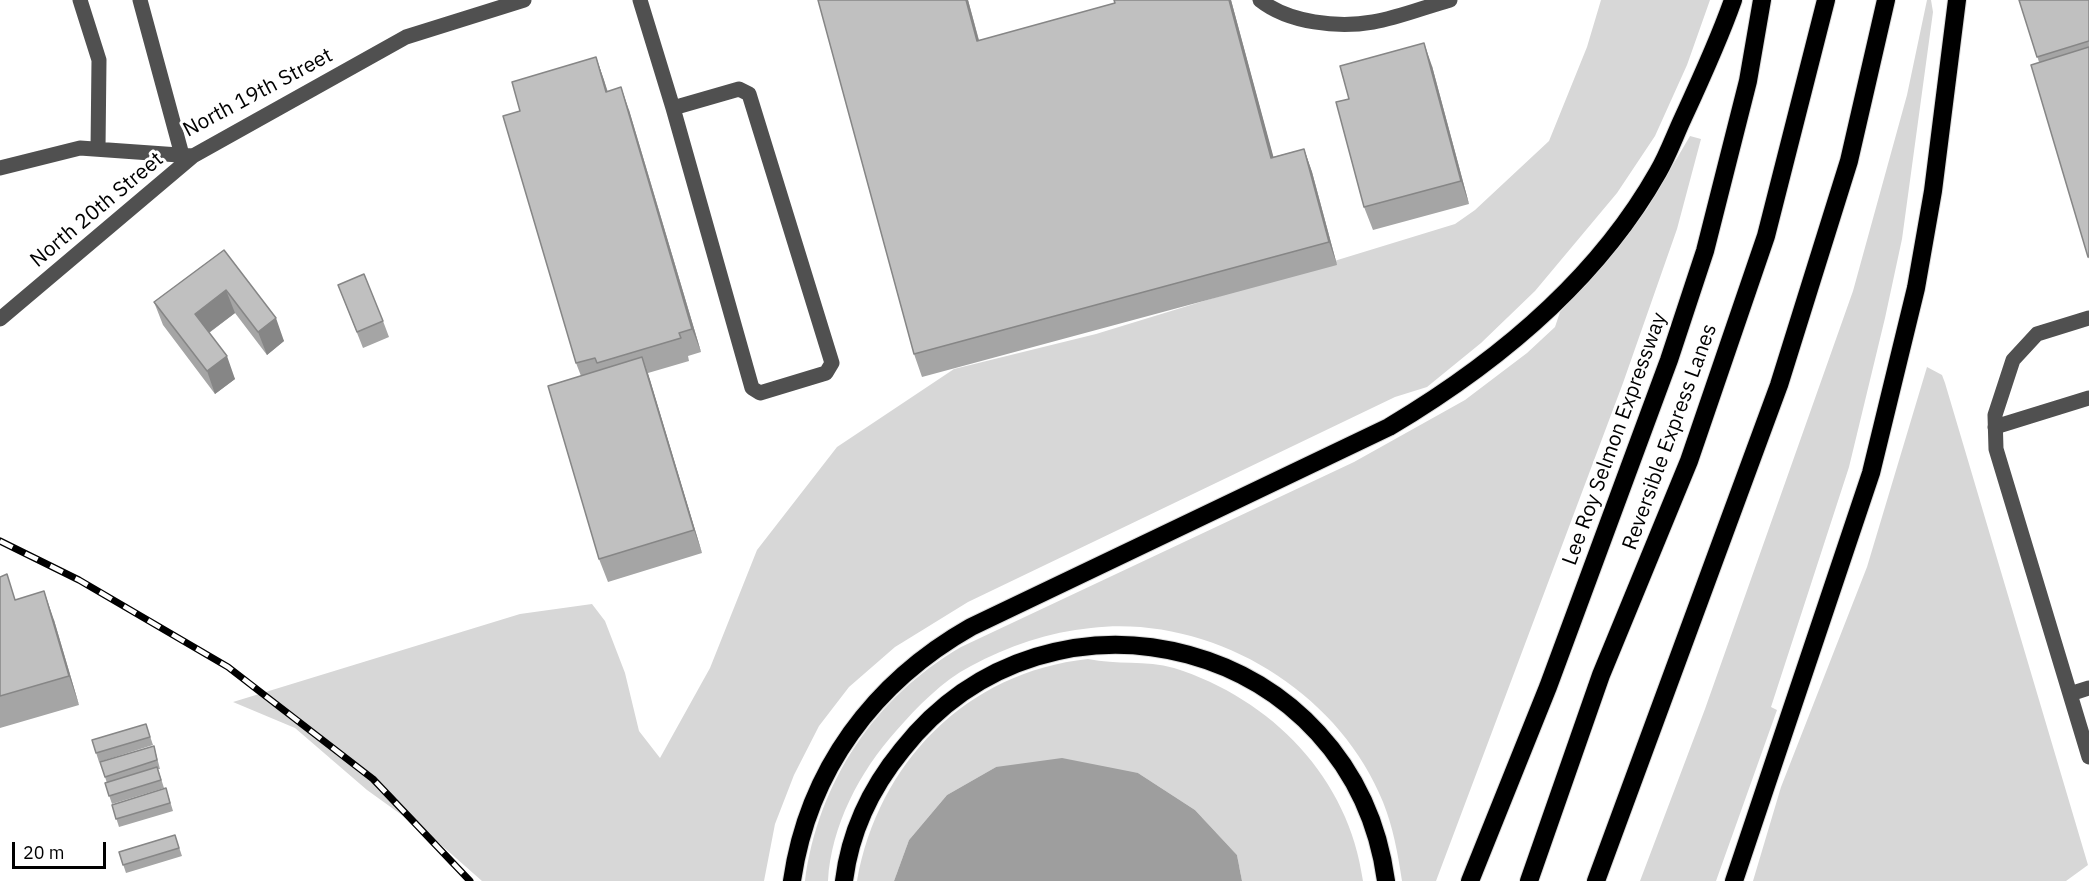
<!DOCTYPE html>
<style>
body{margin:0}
#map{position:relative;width:2089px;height:881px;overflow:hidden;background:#fff;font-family:"IBM Plex Sans",sans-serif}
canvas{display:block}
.scale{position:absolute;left:12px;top:842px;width:94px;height:27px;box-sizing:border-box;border:3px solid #000;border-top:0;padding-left:8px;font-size:18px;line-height:21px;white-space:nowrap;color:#000;-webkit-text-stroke:4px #fff;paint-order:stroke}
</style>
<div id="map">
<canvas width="2089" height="881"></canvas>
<div class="scale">20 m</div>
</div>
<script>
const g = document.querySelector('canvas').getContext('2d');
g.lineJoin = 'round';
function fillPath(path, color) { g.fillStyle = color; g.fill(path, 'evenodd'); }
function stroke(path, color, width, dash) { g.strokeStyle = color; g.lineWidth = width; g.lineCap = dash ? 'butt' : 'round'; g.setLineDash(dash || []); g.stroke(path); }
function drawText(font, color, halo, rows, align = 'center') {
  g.font = font + ' "IBM Plex Sans",sans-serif'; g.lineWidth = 6; g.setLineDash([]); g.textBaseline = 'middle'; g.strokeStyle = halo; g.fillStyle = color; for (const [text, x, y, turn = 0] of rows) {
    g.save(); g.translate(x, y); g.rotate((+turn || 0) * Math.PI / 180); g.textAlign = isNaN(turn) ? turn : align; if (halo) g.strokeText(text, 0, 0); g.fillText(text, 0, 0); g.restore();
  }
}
fillPath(new Path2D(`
 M1601 0H1710L1687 65 1655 136 1617 193 1535 291 1481 343 1427 387 1395 397 968 602 895 647 849 687 819 726 794 775 775 824 764 881H482L431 836 367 790 295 728 233 702 520 614 592 604 605 621 625 673 639 731 660 758 710 668 757 550 837 447 954 369 1096 334 1455 224 1475 210 1549 141 1587 47Z
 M1927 0H1931L1933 12 1902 239 1885 318 1849 467 1771 707 1777 710 1716 881H1640L1705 709 1853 291 1907 95Z
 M1690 136 1701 139 1677 229 1623 383 1436 881H1402C1398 854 1393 827 1383 802 1338 690 1211 614 1091 628 1049 632 1008 646 971 666 942 681 917 707 896 731 860 771 831 826 828 881H805C818 782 875 697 961 647L1354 462 1465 400 1527 353 1555 327 1560 312 1599 270 1647 209Z
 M1927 367 1942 375 1945 383 2088 865 2066 881H1753L1781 787 1867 567Z
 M1088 659C1116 665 1146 660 1174 668 1272 699 1349 778 1363 881H1242L1237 855 1195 810 1138 773 996 767 947 795 909 840 894 881H857C878 763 966 672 1088 659Z`), '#d7d7d7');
fillPath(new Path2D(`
 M1062 758 1138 773 1195 810 1237 855 1242 881H894L909 840 947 795 996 767Z`), '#9e9e9e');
const highway = new Path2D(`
 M792 881C808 770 874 682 971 627L1389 427C1495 364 1597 280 1658 172 1668 155 1675 135 1683 118 1701 79 1719 40 1733 0
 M844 881C850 832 871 788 902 750 1052 560 1354 642 1386 881
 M1470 881 1548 687 1669 360 1705 251 1748 81 1762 0
 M1529 881 1601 675 1689 461 1766 236 1826 0
 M1596 881 1779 385 1849 161 1886 0
 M1734 881 1871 473 1916 288 1933 191 1957 0`);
stroke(highway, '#dbdbdb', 20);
stroke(new Path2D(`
 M80 0 99 60 98 149
 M140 0 182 155
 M640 0 673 108 752 388 760 393 826 373 832 363 749 94 739 89 673 108
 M1260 0C1289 23 1338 28 1373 22 1398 18 1425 7 1450 0
 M0 168 80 148 193 156
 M2089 318 2037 334 2013 360 1995 415 1996 449 2089 757
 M0 319 193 156 406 37 524 0
 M1995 427 2089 398
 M2070 694 2089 688`), '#505050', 15);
stroke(highway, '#000', 18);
const rail = new Path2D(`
 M0 541 79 580 228 667 373 779 470 881`);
stroke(rail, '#000', 7);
stroke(rail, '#fff', 4.5, [14]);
fillPath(new Path2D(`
 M818 0H968L979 40 1231 0 1273 157 1304 149 1312 172 1337 265 922 377 914 354Z
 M2019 0H2089V259L2039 62Z
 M596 57 608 92 629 110 701 352 688 356 689 361 648 373 702 553 608 582 599 559 581 376 576 363Z
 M1432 66 1469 204 1373 230 1364 207 1349 99Z
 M224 250 284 341 267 355 235 313 209 333 235 379 215 394 163 325 154 302Z
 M338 285 383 321 389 337 363 348Z
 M0 577 16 600 54 620 79 705 0 728Z
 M146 724 153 745 99 762 92 740Z
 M154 746 160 769H158L164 788 112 804 105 783H107L100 762Z
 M166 788 173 811 119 827 112 805Z
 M175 835 182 856 126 873 119 852Z`), '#a5a5a5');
fillPath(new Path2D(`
 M966 0H968L985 64 977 41Z
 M1229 0H1231L1280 181 1271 158Z
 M1424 43 1432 66 1469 204 1461 181Z
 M596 57 604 80 614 115 606 92Z
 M621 87 629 110 701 352 692 329Z
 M1304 149 1312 172 1337 265 1329 242Z
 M226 290 235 313 203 337 195 314Z
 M276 318 284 341 267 355 258 332Z
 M227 356 235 379 215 394 207 371Z
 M642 357 650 380 702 553 694 530Z
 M44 591 54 620 79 705 69 676Z`), '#868686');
const building = new Path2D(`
 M818 0H966L977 41 1115 3 1114 0H1229L1271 158 1304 149 1329 242 914 354Z
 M2019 0H2089V41L2037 57Z
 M1424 43 1461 181 1364 207 1336 102 1349 99 1340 66Z
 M2089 47V257H2088L2031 65Z
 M596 57 606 92 621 87 692 329 679 333 681 338 597 363 595 358 576 363 503 116 520 111 512 82Z
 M224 250 276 318 258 332 226 290 195 314 227 356 207 371 154 302Z
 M364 274 383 321 357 332 338 285Z
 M642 357 694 530 599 559 548 386Z
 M7 574 15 600 44 591 69 676 0 696V577Z
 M146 724 150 737 96 753 92 740Z
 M154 746 157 760 105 777 100 762Z
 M157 767 161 780 109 796 105 783Z
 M166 788 170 803 116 819 112 805Z
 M175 835 179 848 123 865 119 852Z`);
fillPath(building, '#c0c0c0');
stroke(building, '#868686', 1.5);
drawText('21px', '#000', '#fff', [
 ["North 19th Street",258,93,-28],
 ["North 20th Street",97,210,-40],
 ["Reversible Express Lanes",1670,437,-70],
 ["Lee Roy Selmon Expressway",1615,439,-70]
]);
</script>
